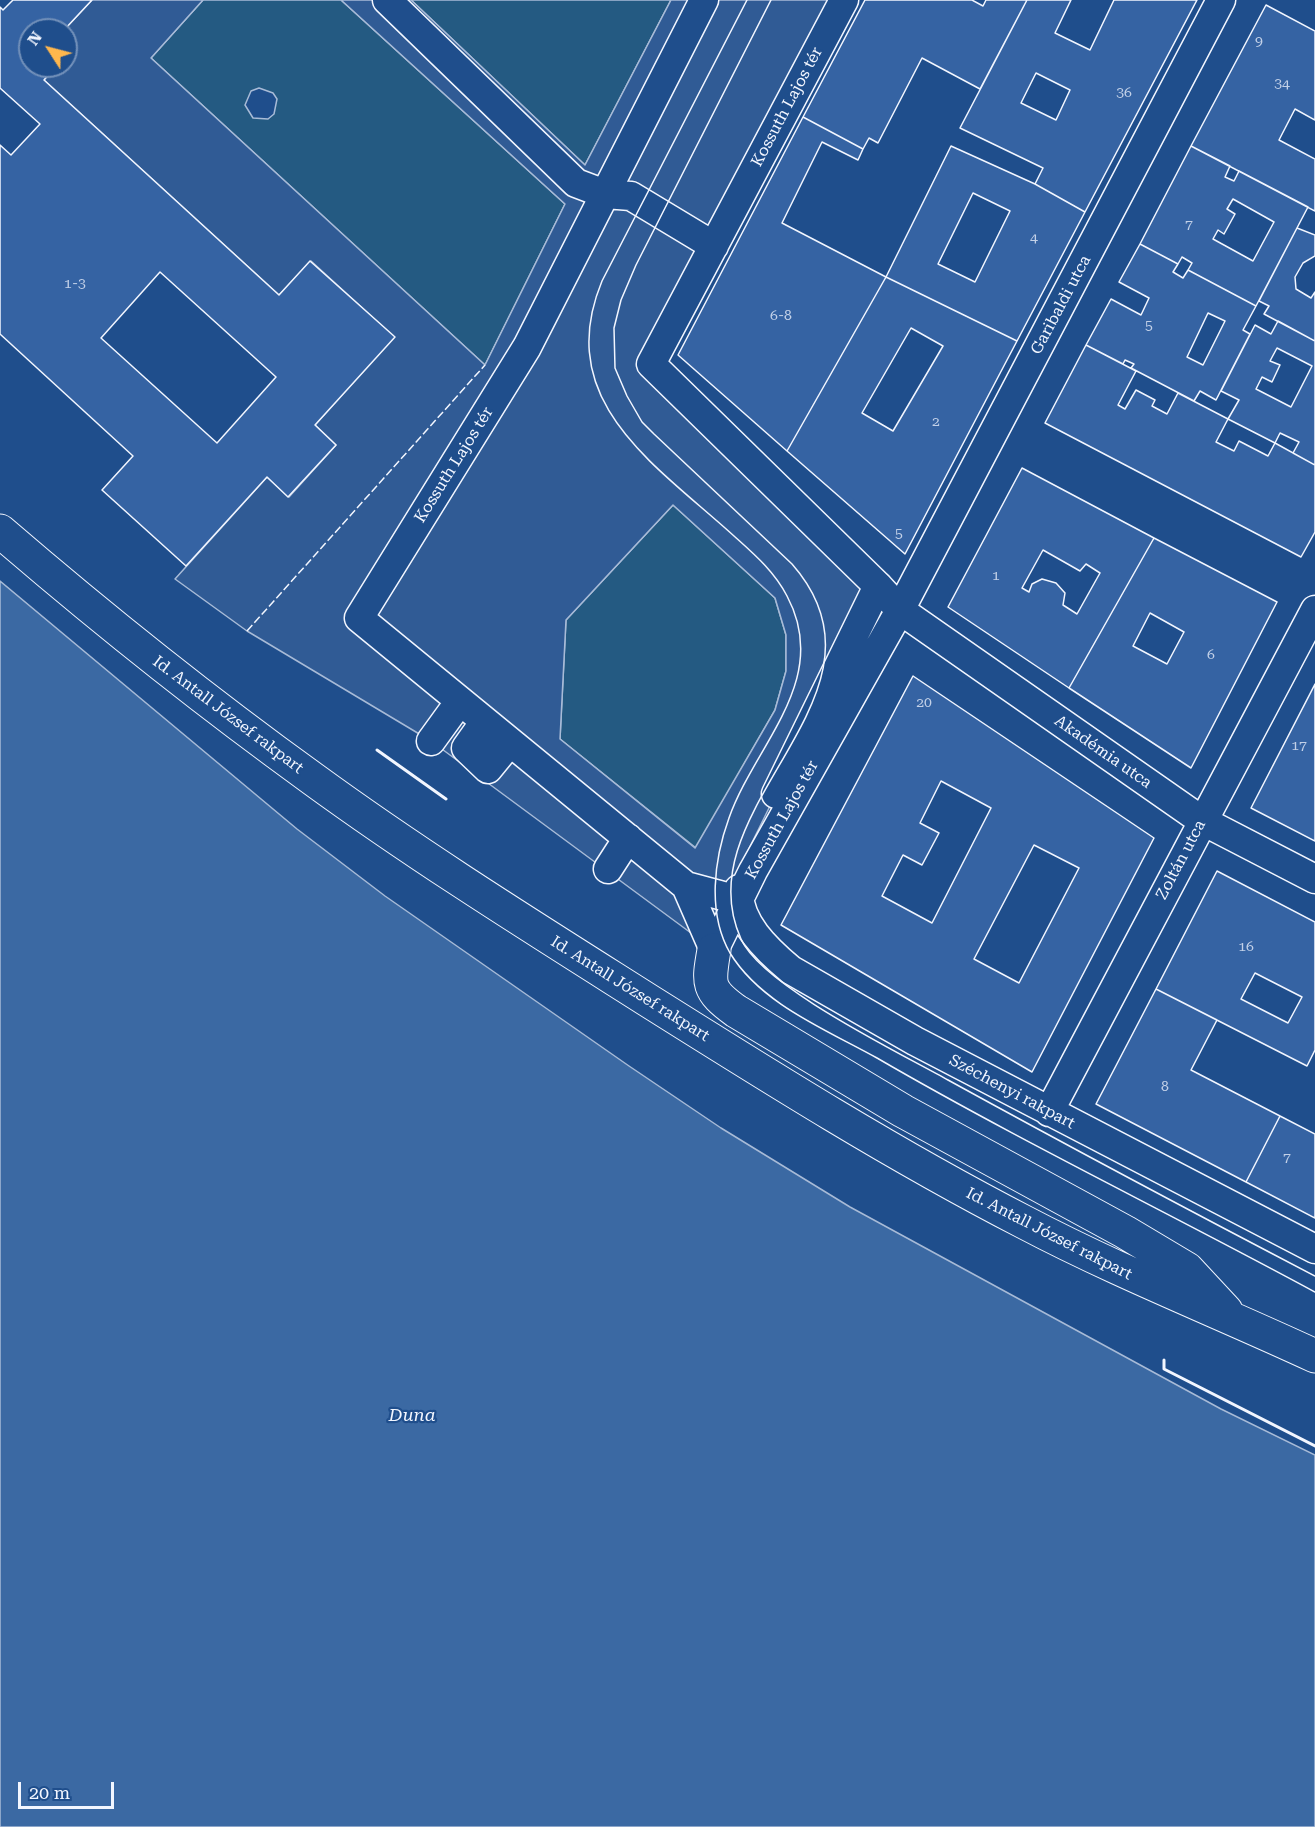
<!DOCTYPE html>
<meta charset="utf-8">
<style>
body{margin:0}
#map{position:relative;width:1315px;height:1827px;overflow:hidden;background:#1f4e8c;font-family:"Roboto Serif",serif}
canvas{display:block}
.north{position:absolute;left:18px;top:18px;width:60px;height:60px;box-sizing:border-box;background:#1f4e8c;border:2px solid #7391ba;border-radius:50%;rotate:306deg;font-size:16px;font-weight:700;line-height:24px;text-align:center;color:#f2f6ff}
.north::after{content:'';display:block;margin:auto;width:21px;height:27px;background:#ffb74d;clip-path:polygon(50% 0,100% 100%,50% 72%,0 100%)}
.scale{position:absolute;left:18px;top:1782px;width:96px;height:27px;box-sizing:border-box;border:3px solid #f2f6ff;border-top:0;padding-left:8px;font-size:18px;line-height:21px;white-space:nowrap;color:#f2f6ff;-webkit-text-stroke:4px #1f4e8c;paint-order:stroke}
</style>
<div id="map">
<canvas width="1315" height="1827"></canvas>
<div class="north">N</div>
<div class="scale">20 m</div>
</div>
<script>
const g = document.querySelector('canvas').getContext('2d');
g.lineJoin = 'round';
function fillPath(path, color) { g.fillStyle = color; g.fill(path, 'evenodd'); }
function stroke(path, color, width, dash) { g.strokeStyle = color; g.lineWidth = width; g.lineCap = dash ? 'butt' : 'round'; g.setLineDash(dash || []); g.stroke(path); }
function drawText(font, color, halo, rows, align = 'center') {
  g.font = font + ' "Roboto Serif",serif'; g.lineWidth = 4.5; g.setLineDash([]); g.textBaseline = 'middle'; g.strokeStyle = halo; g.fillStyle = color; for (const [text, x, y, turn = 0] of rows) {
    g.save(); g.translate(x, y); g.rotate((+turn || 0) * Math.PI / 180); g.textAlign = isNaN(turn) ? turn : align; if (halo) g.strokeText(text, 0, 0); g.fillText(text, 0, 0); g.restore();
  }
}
const green = new Path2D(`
 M203 0H341L565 204 485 365 151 58ZM259 88 273 93 277 99 274 114 268 119 253 118 245 105 251 91Z
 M411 0H671L585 165Z
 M673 505 775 598 786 635V671L775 710 696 848 560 739 566 620Z`);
fillPath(green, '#245a82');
stroke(green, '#a8bbd7', 1.5);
const parking = new Path2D(`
 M92 0H203L151 58 485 365 565 204 341 0H411L585 165 671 0H844L651 364 878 586 740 867 714 950 431 741 247 631 175 579 267 477 289 497 336 445 315 425 394 337 311 261 279 295 44 80 56 66H66L64 30ZM673 505 775 598 786 635V671L775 710 695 848 560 739 566 620Z`);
fillPath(parking, '#305b95');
stroke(parking, '#a8bbd7', 1.5);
const water = new Path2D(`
 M0 581 297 829 385 896 629 1066 721 1128 850 1207 1221 1409 1315 1455V1827H0Z`);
fillPath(water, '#3b69a3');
stroke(water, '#a8bbd7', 1.5);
const building = new Path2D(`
 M13 0H92L64 30H30V66H56L44 80 279 295 310 261 395 337 315 425 336 445 288 497 267 477 186 566 102 490 133 456 0 334V145L11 155 40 124 0 88V7L3 10ZM160 272 276 377 217 443 101 338Z
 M865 0H972L983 6 986 0H1027L980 89 922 58 878 143 869 138 863 149 803 117Z
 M1027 0H1071L1055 33 1090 50 1114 0H1197L1085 212 1035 184 1043 168 960 128ZM1036 73 1070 90 1056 120 1021 103Z
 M1266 5 1315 31V120L1295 109 1279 140 1315 159V211L1191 146Z
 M803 117 863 149 858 160 822 142 782 223 886 277 787 451 678 355Z
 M951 146 1035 184 1085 212 1017 341 886 277ZM973 193 1010 211 975 282 938 264Z
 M1191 146 1230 166 1225 177 1234 181 1239 171 1308 207 1256 306 1188 270 1192 263 1182 257 1178 264 1140 244ZM1233 199 1274 222 1253 261 1213 239 1218 230 1224 234 1235 214 1227 209Z
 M1297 228 1315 235V256L1303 263 1295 277 1296 289 1311 298 1315 292V341L1264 314 1269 306 1259 301Z
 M1140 244 1178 264 1173 272 1183 278 1188 270 1256 306 1243 330 1250 334 1216 400 1200 391 1194 401 1131 368 1134 364 1125 360 1123 364 1086 345 1111 299 1141 315 1149 298 1119 282ZM1208 313 1225 321 1203 365 1187 357Z
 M886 277 1017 341 905 554 787 451ZM911 328 943 346 893 431 862 413Z
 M1278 321 1315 341V465L1293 453 1299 442 1280 433 1275 443 1228 419 1239 400 1221 391 1255 325 1271 334ZM1277 348 1312 366 1291 407 1256 389 1262 377 1272 382 1280 365 1270 361Z
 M1086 345 1136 371 1118 405 1125 409 1136 390 1155 400 1152 406 1167 414 1178 393 1228 419 1216 442 1234 451 1239 441 1268 456 1275 443 1315 465V532L1301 557 1045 423Z
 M1022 468 1154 538 1069 688 948 607ZM1043 550 1080 571 1086 564 1100 573 1077 614 1063 605 1065 593 1056 583 1042 579 1032 584 1029 592 1022 588Z
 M1154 538 1277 602 1191 768 1069 688ZM1150 613 1184 632 1167 664 1133 646Z
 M913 676 1154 838 1032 1072 781 925ZM941 781 991 808 932 923 882 896 903 855 922 865 939 833 920 823ZM1034 845 1079 868 1019 983 974 959Z
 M1315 684V841L1251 808Z
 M1217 871 1315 922V1050L1307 1066 1156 989ZM1255 973 1302 997 1288 1023 1241 999Z
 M1156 989 1217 1020 1191 1070 1280 1116 1246 1182 1096 1104Z
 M1280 1116 1315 1134V1218L1246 1182Z`);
fillPath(building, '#3563a3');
stroke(building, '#f2f6ff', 1.5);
const street = new Path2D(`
 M387 0 576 183 605 194 631 196 714 246
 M704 0 527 347 359 618 686 886 714 950
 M844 0 651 364 878 586 900 610 1201 820 1315 879
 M481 727 506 747 488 769 466 748Z
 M431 741 460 701
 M776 794 878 586
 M608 869 628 838
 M686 886 738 900
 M739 889C737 922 767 950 791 970L915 1041 1315 1249
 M714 950 753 871 900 610 1221 0
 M1049 1112 1315 610`);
const secondary = new Path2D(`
 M0 531C101 618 205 701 313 779 420 857 534 928 646 999 770 1077 894 1155 1024 1222 1119 1272 1218 1311 1315 1356
 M714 950C708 984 707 990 736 1011L903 1111 1125 1232 1187 1269 1226 1311`);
stroke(street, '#f2f6ff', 31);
stroke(secondary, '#f2f6ff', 35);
stroke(street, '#1f4e8c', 28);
stroke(secondary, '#1f4e8c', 33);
stroke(new Path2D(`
 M747 0 602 281C552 402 656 465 734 536 754 554 774 571 787 596 832 680 755 744 729 818 714 859 707 913 730 953 761 1004 827 1030 877 1058 1020 1141 1169 1213 1315 1292
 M771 0 636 265 621 300 614 328 615 368 627 396 642 422 654 434 792 564C908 696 681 806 741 939 762 986 900 1053 948 1080 1070 1147 1192 1212 1315 1276`), '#f2f6ff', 1.5);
stroke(new Path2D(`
 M247 631 485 365`), '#f2f6ff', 1.5, [8, 3]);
stroke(new Path2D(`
 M377 750 446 799
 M1164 1360V1369L1315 1446`), '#f2f6ff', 3);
drawText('14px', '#c3d1e8', null, [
 ["9",1259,42],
 ["34",1282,84],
 ["36",1124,93],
 ["7",1189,225],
 ["4",1034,238],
 ["1-3",75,284],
 ["6-8",781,316],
 ["5",1149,326],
 ["2",936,422],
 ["5",899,534],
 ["1",996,576],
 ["6",1211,655],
 ["20",924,703],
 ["17",1299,746],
 ["16",1246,947],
 ["8",1165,1087],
 ["7",1287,1158]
]);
drawText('16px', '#f2f6ff', '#1f4e8c', [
 ["Kossuth Lajos tér",787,107,-62],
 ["Garibaldi utca",1061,305,-62],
 ["Kossuth Lajos tér",454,465,-58],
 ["Id. Antall József rakpart",228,715,37],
 ["Akadémia utca",1103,752,35],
 ["Kossuth Lajos tér",782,820,-61],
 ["Zoltán utca",1181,860,-62],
 ["Id. Antall József rakpart",630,989,32],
 ["Széchenyi rakpart",1012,1092,28],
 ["Id. Antall József rakpart",1049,1234,27]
]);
drawText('italic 18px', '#f2f6ff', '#1f4e8c', [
 ["Duna",412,1416]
]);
</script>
